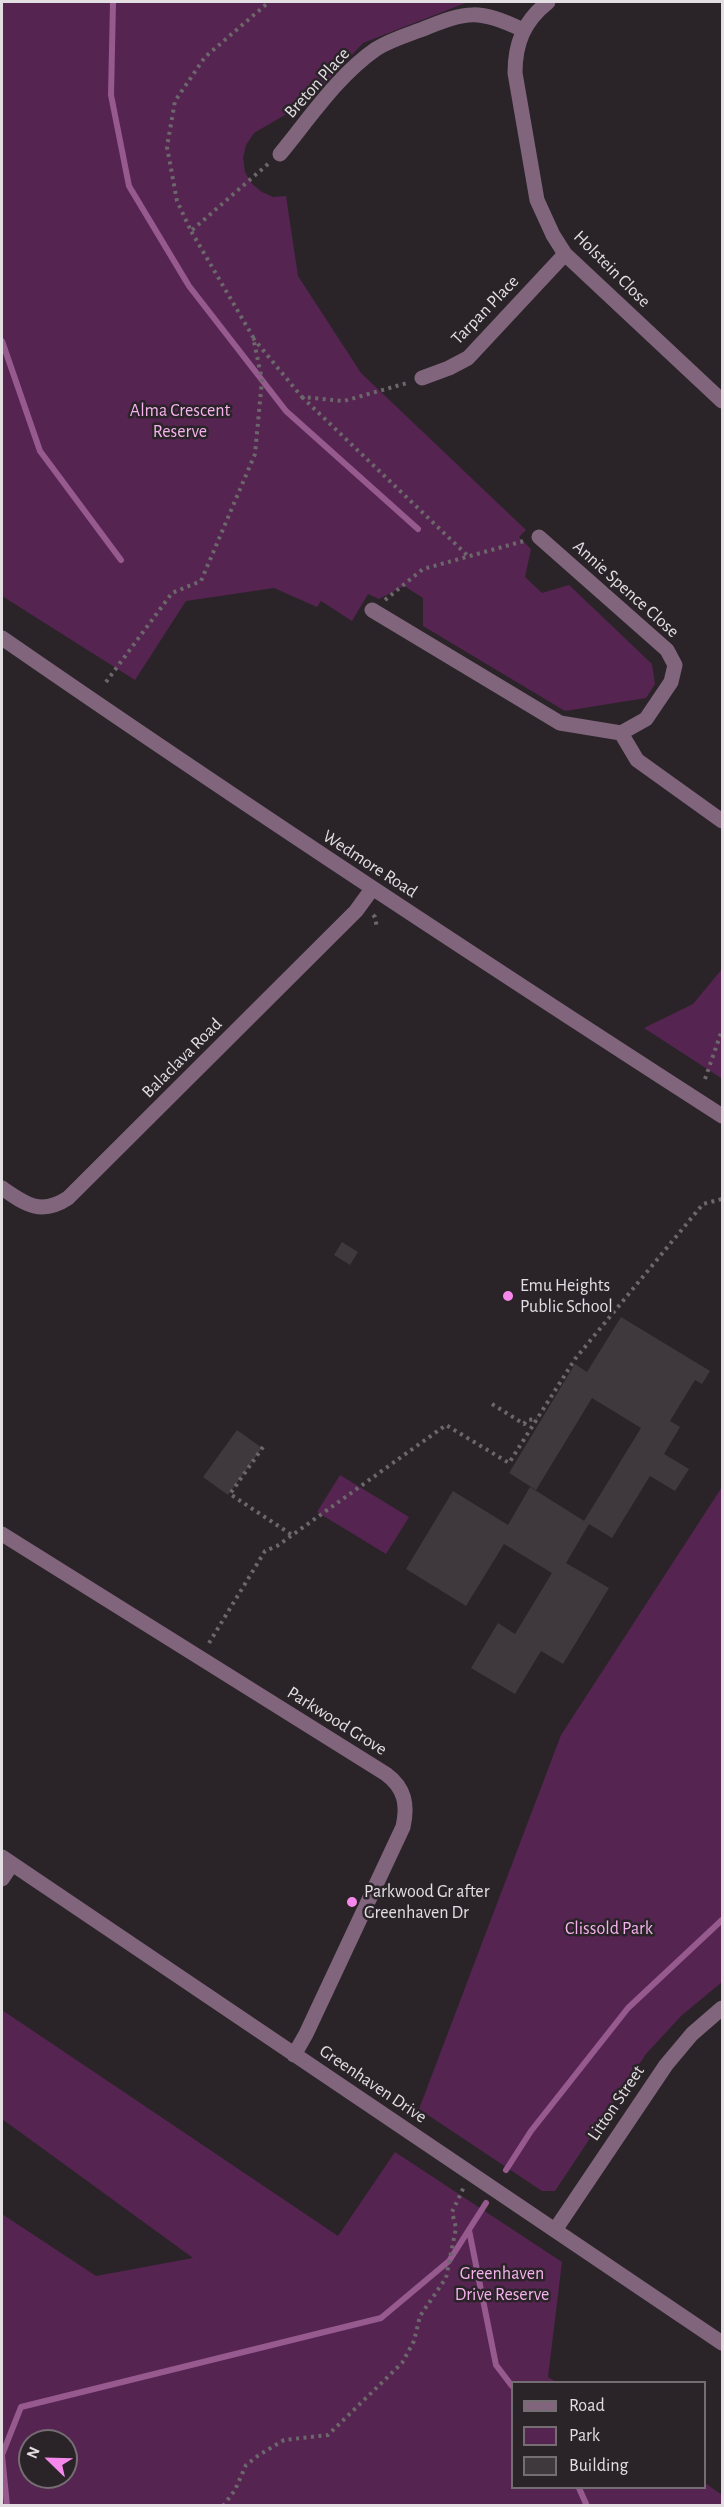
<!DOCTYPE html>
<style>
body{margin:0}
#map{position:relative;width:724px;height:2507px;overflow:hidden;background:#2a2429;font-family:"Alegreya Sans",sans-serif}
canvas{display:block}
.frame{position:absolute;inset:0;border:3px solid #e2dee1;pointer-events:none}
.legend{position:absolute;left:511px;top:2381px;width:195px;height:108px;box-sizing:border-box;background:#2a2429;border:2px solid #746e73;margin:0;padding:8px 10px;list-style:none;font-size:18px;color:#e2dee1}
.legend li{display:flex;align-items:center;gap:12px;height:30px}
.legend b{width:30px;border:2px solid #746e73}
.north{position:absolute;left:18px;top:2429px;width:60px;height:60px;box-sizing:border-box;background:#2a2429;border:2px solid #746e73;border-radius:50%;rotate:293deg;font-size:16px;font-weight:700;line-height:24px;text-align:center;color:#e2dee1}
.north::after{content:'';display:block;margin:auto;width:21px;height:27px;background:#f788eb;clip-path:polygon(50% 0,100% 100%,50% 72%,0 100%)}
</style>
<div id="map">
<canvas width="724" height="2507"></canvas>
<div class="frame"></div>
<ul class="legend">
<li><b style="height:8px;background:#80657c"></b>Road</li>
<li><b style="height:16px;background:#552451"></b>Park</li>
<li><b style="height:16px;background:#3f393e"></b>Building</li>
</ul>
<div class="north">N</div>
</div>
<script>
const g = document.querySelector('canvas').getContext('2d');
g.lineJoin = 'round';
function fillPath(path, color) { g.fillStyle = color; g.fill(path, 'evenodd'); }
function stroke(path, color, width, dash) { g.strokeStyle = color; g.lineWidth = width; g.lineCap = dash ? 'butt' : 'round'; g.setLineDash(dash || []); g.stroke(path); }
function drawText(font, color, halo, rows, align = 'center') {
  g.font = font + ' "Alegreya Sans",sans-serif'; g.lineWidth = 5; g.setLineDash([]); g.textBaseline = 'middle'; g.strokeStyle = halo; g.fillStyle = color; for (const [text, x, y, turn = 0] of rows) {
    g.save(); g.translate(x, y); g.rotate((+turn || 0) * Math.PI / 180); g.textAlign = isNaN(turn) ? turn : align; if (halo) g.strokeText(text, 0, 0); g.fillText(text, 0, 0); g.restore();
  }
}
fillPath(new Path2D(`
 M2 2H468L363 43 309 101 254 133 246 145 243 158 245 172 252 184 262 192 273 197 286 196 298 276 361 373 526 530 519 537 531 549 525 577 542 593 569 585 652 664 655 684 646 698 565 711 423 626V598L404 586 379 599 368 594 352 621 321 601 317 607 274 588 186 601 135 680 2 596Z
 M722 969V1072L721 1078 644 1028 693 1004Z
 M340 1475 409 1517 386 1554 317 1512Z
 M722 1487V1982L681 2016 646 2054 555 2191H542L419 2109 561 1735Z
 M2 2010 338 2236 395 2152 562 2262 548 2377 556 2382H512V2488H704L705 2483 722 2495V2505H2V2214L96 2276 193 2258 2 2119ZM30 2441H66V2477H30Z`), '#552451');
stroke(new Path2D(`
 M113 2 111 95 129 186 189 286 286 411 418 529
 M2 341 40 451 121 560
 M506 2170 531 2131 628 2008 722 1920
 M469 2230 496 2365 512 2386
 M579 2488 587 2506
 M7 2506 2 2455 21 2407 381 2318 449 2261 486 2203`), '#965a8f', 6);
fillPath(new Path2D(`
 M342 1242 358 1252 350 1265 334 1255Z
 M621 1317 710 1371 702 1384 695 1380 670 1421 680 1427 664 1454 689 1469 675 1491 650 1476 612 1538 584 1521 641 1428 592 1398 536 1490 509 1473 575 1364 587 1372Z
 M237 1430 262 1448 228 1495 203 1477Z
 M530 1487 589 1524 566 1563 609 1588 563 1664 541 1651 515 1694 471 1668 498 1623 515 1634 552 1573 504 1544 466 1606 406 1569 453 1491 508 1525Z`), '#3f393e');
stroke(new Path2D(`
 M268 164 191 231 177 201 167 147 175 101 205 57 269 2
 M253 338 302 397 344 401 407 383
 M302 397 468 556
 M385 600 423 569 524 541
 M106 682 172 593 201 581 255 454 262 380 253 337 191 231
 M373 915 375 917 377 928
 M705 1079 722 1030
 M492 1404 524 1424 527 1420 537 1419
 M263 1447 230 1494 292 1535
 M209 1643 265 1551 277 1546 446 1425 509 1463 575 1359 703 1204 722 1199
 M223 2506 235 2490 246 2465 259 2455 284 2440 328 2435 402 2363 414 2341 420 2316 446 2278 456 2228 452 2212 464 2187`), '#6c676b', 4, [3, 4.5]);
stroke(new Path2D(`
 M548 2C524 21 515 43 515 73L537 200 553 235 565 254 722 401
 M280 154C309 119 338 75 376 49 390 40 407 35 423 29 467 11 479 9 523 30
 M422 378 449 368 468 358 565 254
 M539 537 667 650 675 665 671 682 646 719 621 733
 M372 610 560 723 621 733
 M2 638C239 802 480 960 722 1116
 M621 733 637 760 722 821
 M2 1188C25 1204 41 1216 68 1198L356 911 372 889
 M2 1534 386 1774C405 1788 408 1805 403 1827L306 2034 294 2055
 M2 1857 722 2343
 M2 1879 12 1864
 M555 2230 666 2065 692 2034 722 2008`), '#80657c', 15);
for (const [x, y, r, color] of [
 [508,1296,6,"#f788eb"],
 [352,1902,6,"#f788eb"]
]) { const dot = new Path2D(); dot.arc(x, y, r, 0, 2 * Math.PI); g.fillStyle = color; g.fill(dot); stroke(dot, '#2a2429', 2); }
drawText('18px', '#e2dee1', '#2a2429', [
 ["Breton Place",317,83,-48],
 ["Holstein Close",612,269,45],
 ["Tarpan Place",485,310,-46],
 ["Annie Spence Close",626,589,42],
 ["Wedmore Road",370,864,33],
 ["Balaclava Road",182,1058,-45],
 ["Parkwood Grove",337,1721,32],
 ["Greenhaven Drive",373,2084,34],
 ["Litton Street",616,2103,-56]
]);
drawText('18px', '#f6b2ed', '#2a2429', [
 ["Alma Crescent",180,411],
 ["Reserve",180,432],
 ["Clissold Park",609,1929],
 ["Greenhaven",502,2274],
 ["Drive Reserve",502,2295]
]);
drawText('18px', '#e2dee1', '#2a2429', [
 ["Emu Heights",520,1286],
 ["Public School",520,1307],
 ["Parkwood Gr after",364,1892],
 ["Greenhaven Dr",364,1913]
], 'left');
</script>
